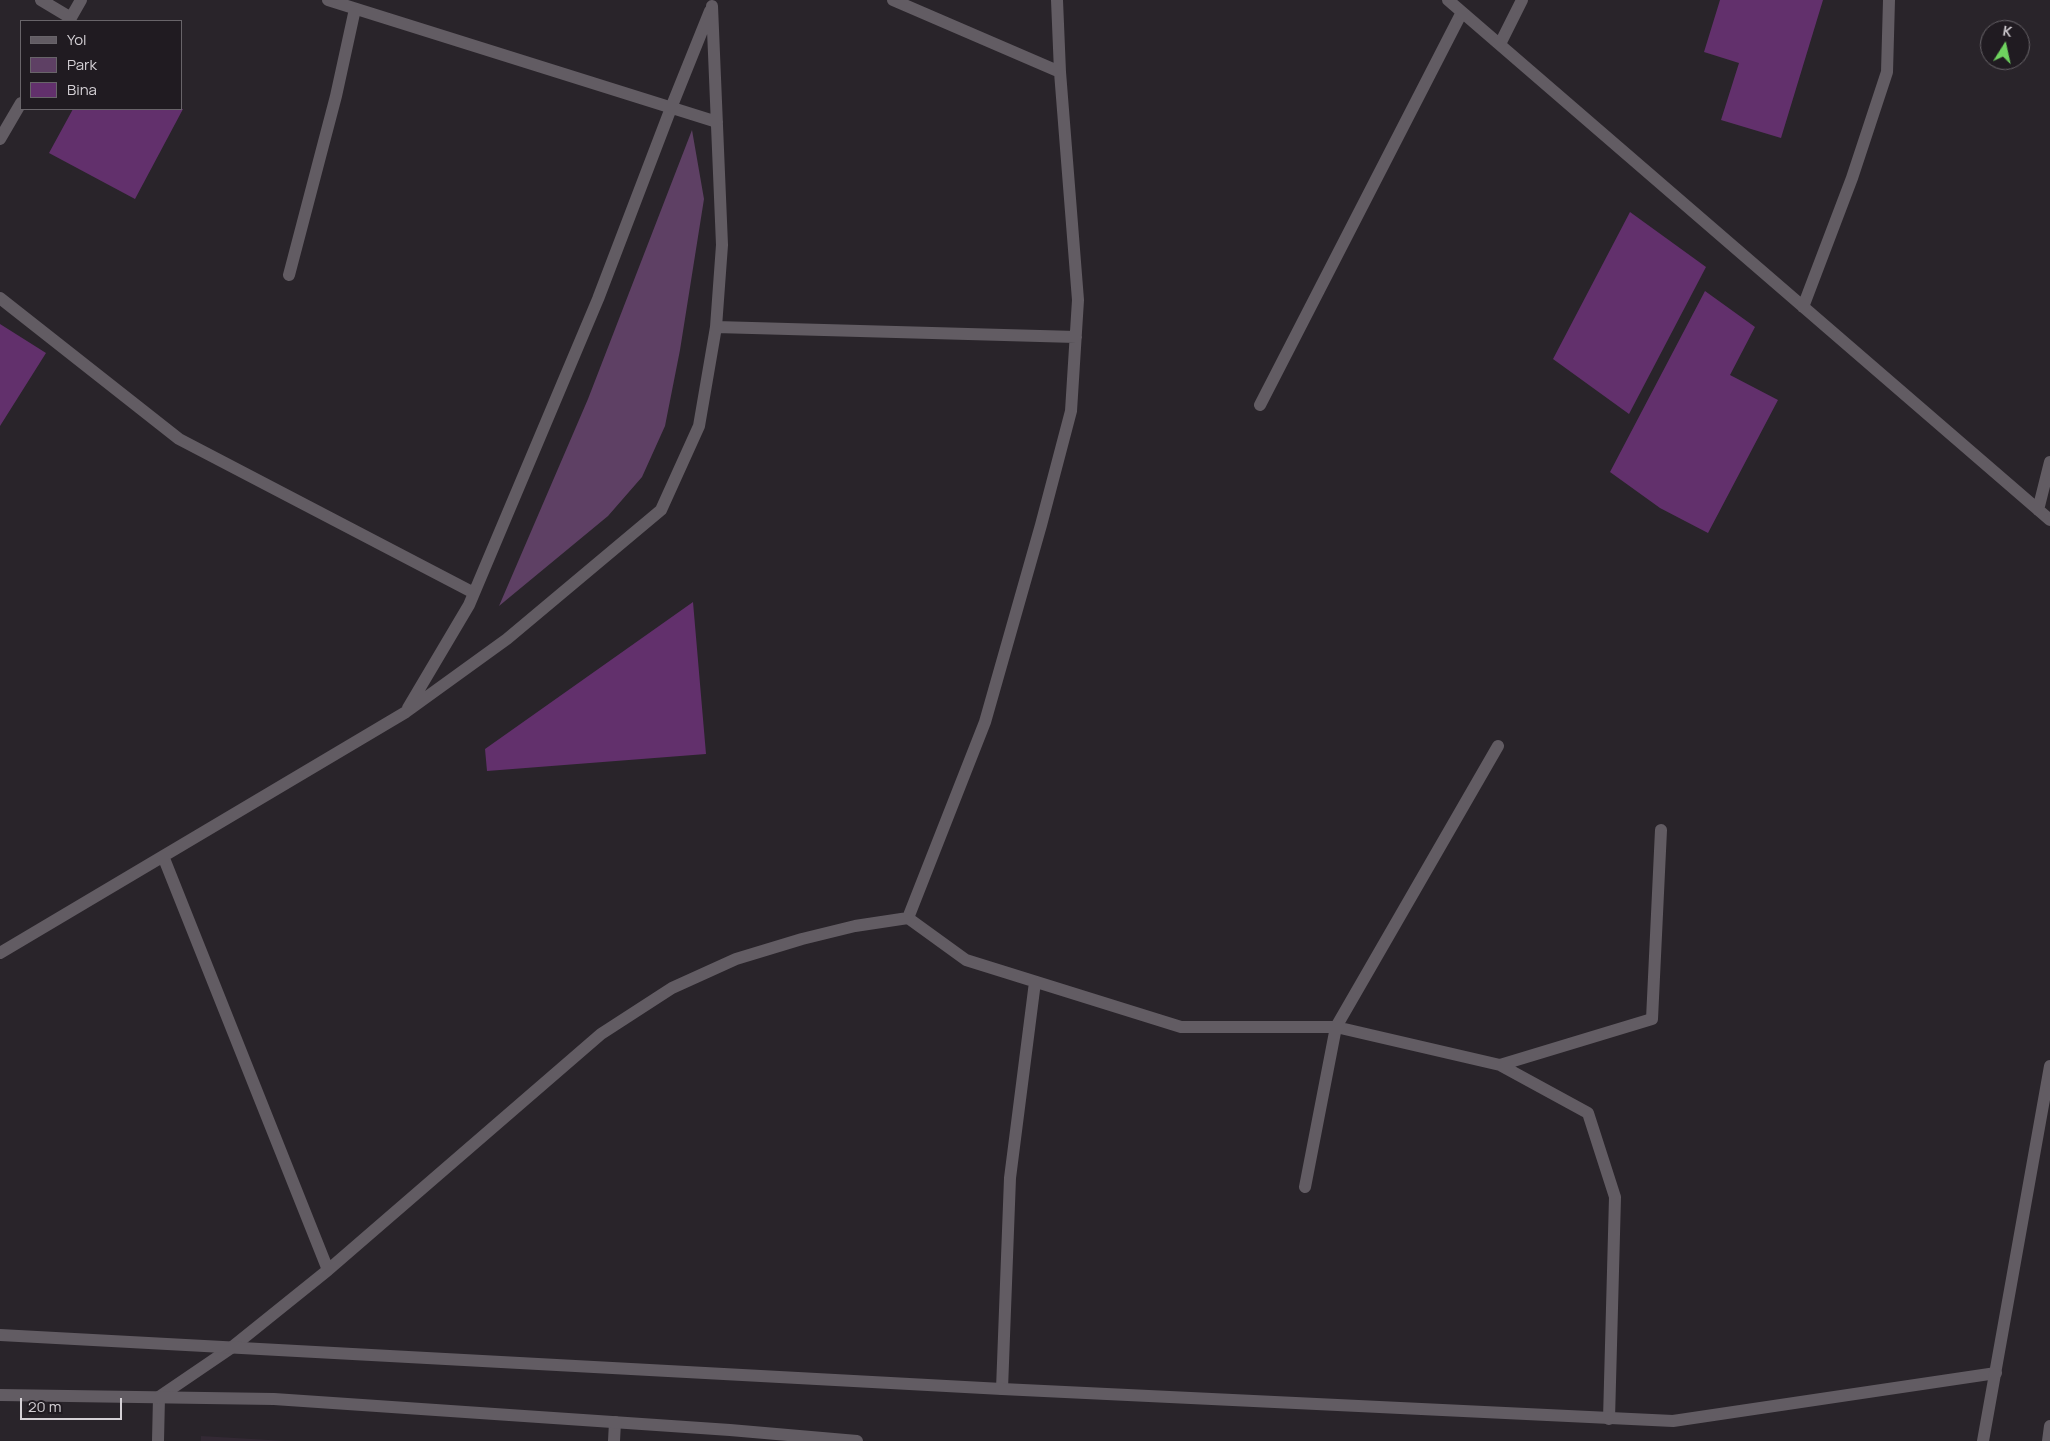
<!DOCTYPE html>
<style>
body{margin:0}
#map{position:relative;width:2050px;height:1441px;overflow:hidden;background:#29242a;font-family:Manrope,sans-serif}
canvas{display:block}
.legend{position:absolute;left:20px;top:20px;width:162px;height:90px;box-sizing:border-box;background:#201b21;border:1px solid #686469;margin:0;padding:6px 9px;list-style:none;font-size:15px;color:#d5d1d6}
.legend li{display:flex;align-items:center;gap:10px;height:25px}
.legend b{width:25px;border:1px solid #686469}
.north{position:absolute;left:1980px;top:20px;width:50px;height:50px;box-sizing:border-box;background:#201b21;border:1px solid #686469;border-radius:50%;rotate:10deg;font-size:14px;font-weight:700;line-height:20px;text-align:center;color:#d5d1d6}
.north::after{content:'';display:block;margin:auto;width:18px;height:22px;background:#6fd35f;clip-path:polygon(50% 0,100% 100%,50% 72%,0 100%)}
.scale{position:absolute;left:20px;top:1398px;width:102px;height:22px;box-sizing:border-box;border:2px solid #d5d1d6;border-top:0;padding-left:6px;font-size:15px;line-height:18px;white-space:nowrap;color:#d5d1d6;-webkit-text-stroke:4px #201b21;paint-order:stroke}
</style>
<div id="map">
<canvas width="2050" height="1441"></canvas>
<ul class="legend">
<li><b style="height:6px;background:#625c63"></b>Yol</li>
<li><b style="height:14px;background:#5e4064"></b>Park</li>
<li><b style="height:14px;background:#62306c"></b>Bina</li>
</ul>
<div class="north">K</div>
<div class="scale">20 m</div>
</div>
<script>
const g = document.querySelector('canvas').getContext('2d');
g.lineJoin = 'round';
function fillPath(path, color) { g.fillStyle = color; g.fill(path, 'evenodd'); }
function stroke(path, color, width, dash) { g.strokeStyle = color; g.lineWidth = width; g.lineCap = dash ? 'butt' : 'round'; g.setLineDash(dash || []); g.stroke(path); }
fillPath(new Path2D(`
 M201 1436 286 1441H201Z`), '#332934');
fillPath(new Path2D(`
 M692 130 704 199 680 350 665 426 642 477 608 516 499 606 588 399Z`), '#5e4064');
fillPath(new Path2D(`
 M1720 0H1823L1781 138 1721 120 1739 63 1704 52Z
 M73 109H183L135 199 49 153Z
 M1630 212 1706 267 1629 414 1553 359Z
 M1705 291 1755 327 1730 375 1778 400 1708 533 1660 508 1610 472Z
 M0 324 46 353 0 426Z
 M693 602 706 754 487 771 485 749Z`), '#62306c');
stroke(new Path2D(`
 M41 0 71 18
 M328 0 717 122
 M893 0 1060 72
 M1448 0 2050 520
 M69 21 81 0
 M1500 44 1522 0
 M0 139 21 103
 M289 275 336 96 355 9
 M0 298 179 439 474 593
 M1803 307 1852 178 1887 72 1889 0
 M716 327 1076 337
 M1260 405 1462 12
 M2038 510 2050 462
 M408 708 469 605 598 299 671 108 710 11
 M163 856 328 1270
 M908 918 966 960 1181 1027H1336L1500 1065 1588 1113 1615 1197 1609 1419
 M0 953 406 712 507 639 661 510 699 426 716 327 722 245 712 6
 M1500 1065 1652 1019 1661 830
 M1305 1187 1336 1027 1498 746
 M1002 1389 1010 1178 1035 982
 M158 1441 159 1397 231 1348 328 1270 601 1034 672 988 736 959 802 939 855 926 908 918 985 722 1041 525 1071 411 1078 300 1060 72 1057 0
 M614 1441 615 1422`), '#625c63', 12);
stroke(new Path2D(`
 M0 1335 1002 1389 1673 1421 1996 1373
 M0 1395 274 1399 730 1430 857 1441`), '#625c63', 12);
stroke(new Path2D(`
 M1983 1441 2050 1066
 M2048 1441 2050 1426`), '#625c63', 12);
</script>
